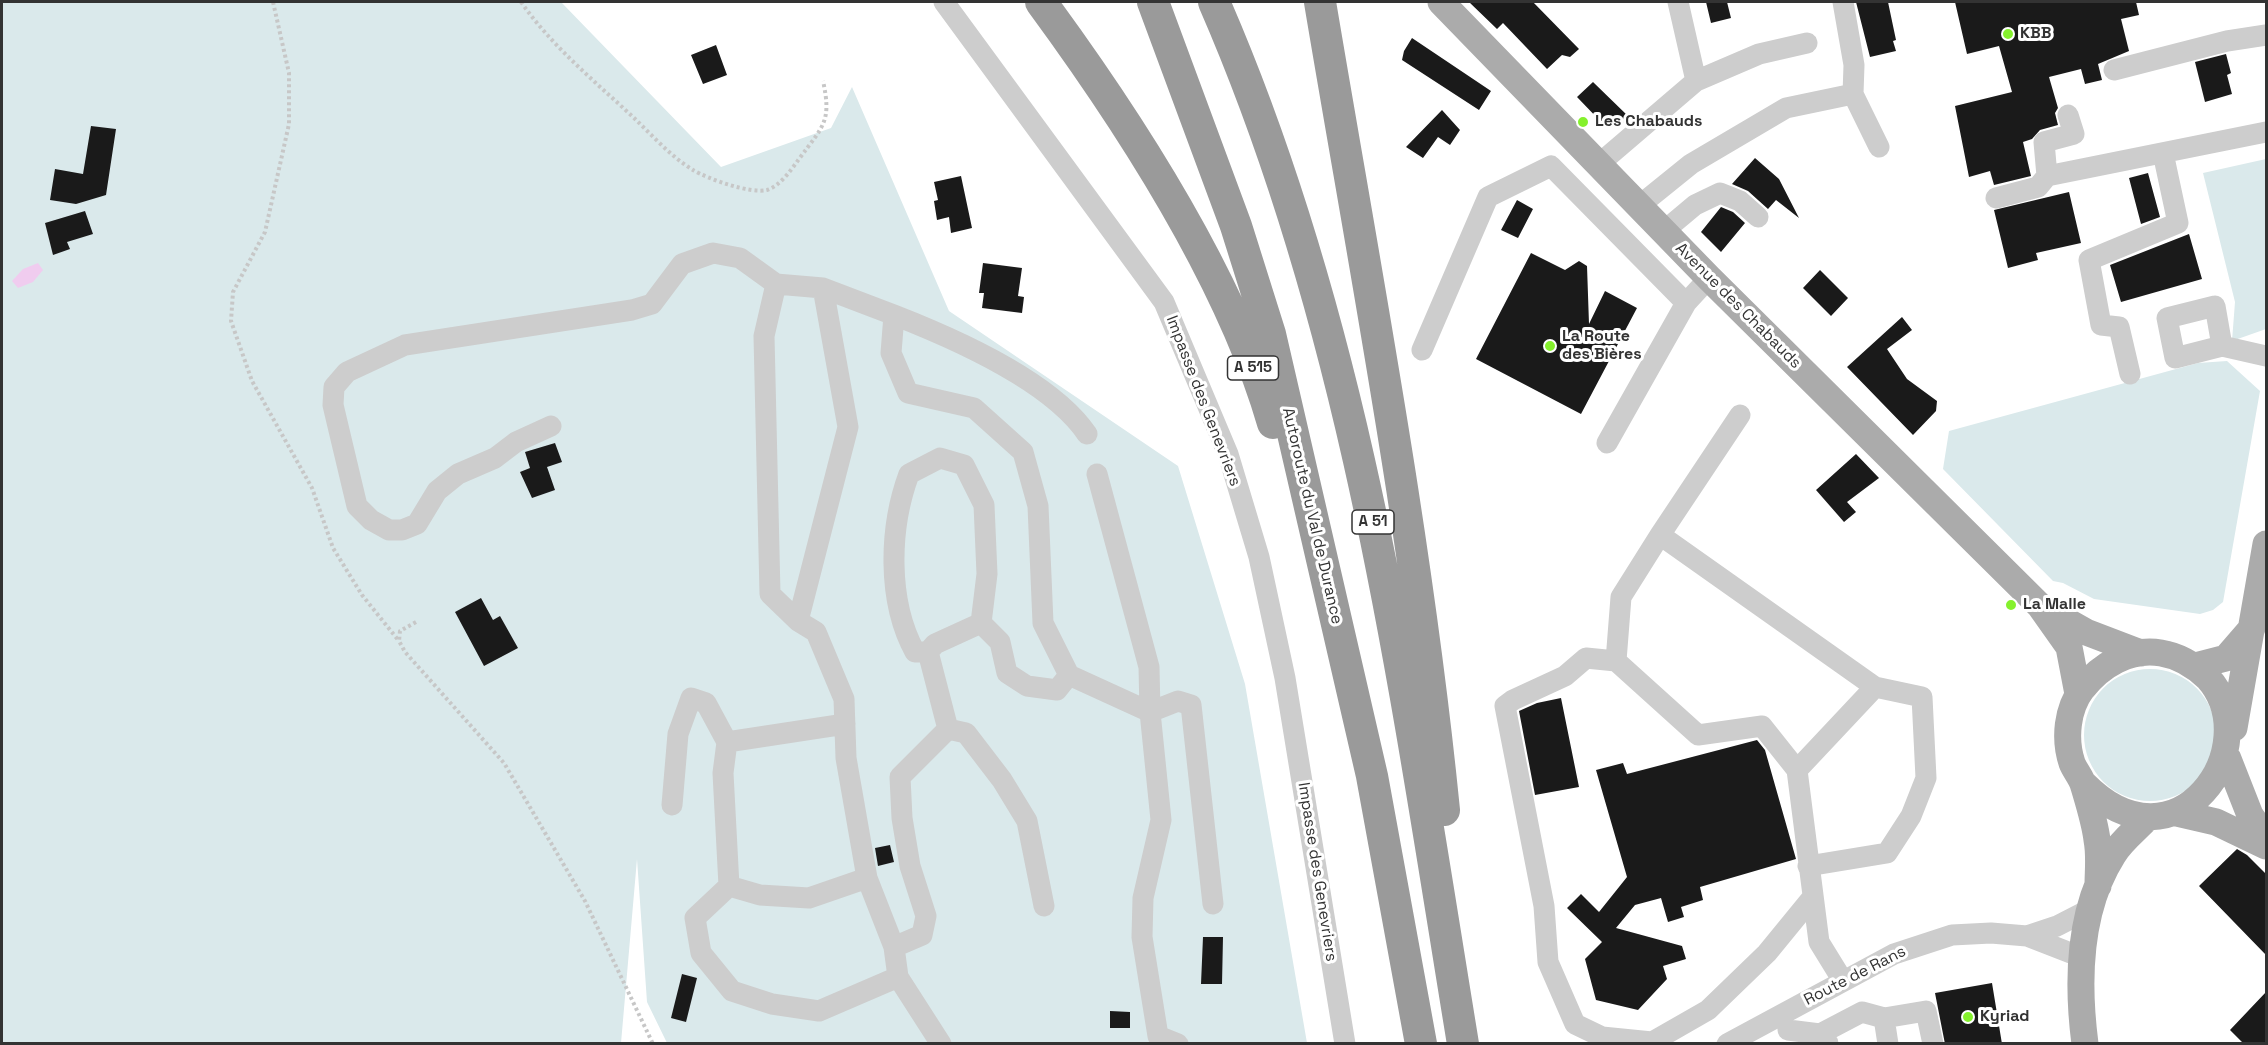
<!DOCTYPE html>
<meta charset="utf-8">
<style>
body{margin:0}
#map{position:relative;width:2268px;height:1045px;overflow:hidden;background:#fff;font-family:"Space Grotesk",sans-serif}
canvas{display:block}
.frame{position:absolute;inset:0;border:3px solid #333;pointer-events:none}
</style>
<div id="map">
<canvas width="2268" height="1045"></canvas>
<div class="frame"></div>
</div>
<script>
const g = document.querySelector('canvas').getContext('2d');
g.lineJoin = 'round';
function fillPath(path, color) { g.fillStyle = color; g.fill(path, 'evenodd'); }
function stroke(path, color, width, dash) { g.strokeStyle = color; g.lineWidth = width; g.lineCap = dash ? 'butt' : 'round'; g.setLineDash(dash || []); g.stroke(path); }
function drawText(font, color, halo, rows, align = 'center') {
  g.font = font + ' "Space Grotesk",sans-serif'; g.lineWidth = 6; g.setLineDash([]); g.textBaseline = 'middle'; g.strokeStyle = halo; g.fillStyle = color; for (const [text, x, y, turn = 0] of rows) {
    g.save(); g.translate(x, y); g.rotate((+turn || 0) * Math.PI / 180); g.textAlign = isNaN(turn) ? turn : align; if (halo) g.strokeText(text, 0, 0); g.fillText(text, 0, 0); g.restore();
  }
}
fillPath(new Path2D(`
 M2 2H561L721 167 831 128 852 87 949 311 1178 466 1245 684 1307 1043H667L647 1002 637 859 621 1043 2 1044Z
 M2266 159V329L2232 341 2235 302 2203 173Z
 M2227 361 2260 391 2223 602 2213 610 2200 614 2094 599 2063 583 2053 581 1943 469 1949 431 2198 363Z
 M2084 735a66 66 0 1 1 132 0a66 66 0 1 1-132 0Z`), '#dae9eb');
fillPath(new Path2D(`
 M38 263 43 270 33 282 18 288 12 281 23 269Z`), '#f0ccef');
fillPath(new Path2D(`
 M1469 2H1533L1579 49 1570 57 1562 55 1547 69 1503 23 1497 29Z
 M1706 2H1727L1731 18 1711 23Z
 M1856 2H1888L1896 40 1893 41 1896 51 1870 57Z
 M1955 2H2136L2139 15 2121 19 2129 51 2098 64 2102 80 2085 84 2081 69 2049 77 2058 108 2055 113 2058 125 2040 130 2032 139 2023 142 2031 176 1994 185 1990 171 1969 177 1955 106 2012 92 1999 46 1967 54Z
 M1412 38 1491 91 1479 110 1402 60 1404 51Z
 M716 45 727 75 703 84 691 55Z
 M2226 54 2231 73 2227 75 2232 94 2205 102 2195 62Z
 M1593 82 1629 117 1618 128 1607 117 1602 123 1577 97Z
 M1442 110 1460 130 1450 145 1438 137 1423 158 1406 147Z
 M91 126 116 129 106 195 76 204 50 200 55 169 83 174Z
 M1755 158 1779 179 1799 218 1776 200 1768 209 1748 191 1732 184Z
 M2148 173 2160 217 2141 224 2129 178Z
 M961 176 972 228 951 233 949 217 937 220 934 201 938 200 934 182Z
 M2069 192 2081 243 2036 253 2038 260 2008 268 1994 210Z
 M1517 200 1533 209 1518 238 1501 230Z
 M1721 207 1733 212 1745 223 1721 252 1701 232Z
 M85 211 93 234 67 242 70 249 53 255 45 223Z
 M2189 234 2202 279 2121 302 2110 265Z
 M1531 253 1565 270 1579 261 1587 266 1589 324 1605 291 1637 308 1581 414 1476 359Z
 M983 263 1022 268 1018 296 1024 297 1022 313 982 308 984 293H979Z
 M1820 270 1848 298 1831 316 1803 288Z
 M1902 317 1912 330 1887 349 1907 379 1937 401 1936 411 1913 435 1847 367Z
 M555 443 562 462 547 467 555 490 532 498 520 472 530 468 525 452Z
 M1856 454 1879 478 1847 502 1856 512 1844 522 1816 490Z
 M481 598 493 620 500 616 518 648 484 666 455 612Z
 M1561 698 1579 787 1535 795 1519 711 1537 703Z
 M1757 740 1765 750 1796 859 1700 887 1703 900 1681 907 1684 917 1668 922 1661 898 1635 905 1616 928 1682 946 1686 959 1663 966 1667 979 1638 1010 1596 1000 1585 959 1602 942 1567 908 1581 894 1599 912 1627 877 1596 770 1623 763 1627 774Z
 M890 845 894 862 878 866 875 848Z
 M2237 849 2247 855 2266 874V955L2199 886Z
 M1203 937H1223L1222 984H1201Z
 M682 974 697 978 686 1022 671 1018Z
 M1992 983 2002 1044H1945L1935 993Z
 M2266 992V1044H2244L2230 1030Z
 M1110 1011 1130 1012V1028H1110Z`), '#1a1a1a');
stroke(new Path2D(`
 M273 2 289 73V124L265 232 233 292 231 321 252 381 312 488 333 548 362 595 399 641
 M521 2C551 45 593 80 632 116 651 134 670 156 693 170 708 179 750 194 767 190 780 186 791 170 799 159 823 126 832 122 823 81
 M416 622 400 631 399 641 405 652 504 763 585 901 653 1044`), '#c7c7c7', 4, [3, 3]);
stroke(new Path2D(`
 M944 2 1164 302 1228 454 1259 557 1285 678 1345 1044
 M1843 2 1854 65 1853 94
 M2114 70 2227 41 2266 35
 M1696 81 1759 54 1807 43
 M1599 164 1696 81 1678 2
 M2047 176 2044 142 2074 134 2068 115
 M1996 198 2038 187 2047 176 2266 132
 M1639 206 1691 164 1786 108 1853 94 1879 147
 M1664 231 1695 205 1720 193 1740 201 1758 217
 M776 284 764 336 770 594 798 621 816 632 844 699 846 758 867 878 894 947 898 977 941 1044
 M894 315C953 338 1051 381 1087 434
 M2222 346 2215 306 2167 318 2175 358 2222 346 2266 356
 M1422 350 1488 197 1551 166 1686 303
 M2130 374 2119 327 2101 325 2089 260 2178 223 2163 153
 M1740 415 1660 535 1875 687 1797 770 1819 942 1843 981
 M551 426 516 442 495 458 458 474 437 491 417 524 402 530H389L371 520 357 506 333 405 334 387 347 372 405 345 632 310 652 304 682 264 713 253 740 258 776 284 823 288 894 315 891 353 908 393 974 408 1023 452 1038 506 1043 623 1069 675 1150 712 1161 820 1143 898 1142 937 1158 1036 1178 1044
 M1607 443 1686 303 1709 278
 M1097 474 1149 667 1150 712 1178 701 1191 705 1213 904
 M1660 535 1621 597 1616 661 1698 735 1762 726 1797 770
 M798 621 848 427 823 288
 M981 623 935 644 928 652H915C887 601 889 528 909 474L940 458 964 465 984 505 987 574 981 623 1000 642 1007 673 1027 686 1057 690 1069 675
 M928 652 948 729
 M1616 661 1586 658 1565 676 1513 700 1505 706 1544 906 1548 962 1575 1024 1602 1037 1652 1042 1708 1010 1767 953 1812 898
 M727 742 723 773 729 886 760 895 809 898 867 878
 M672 805 678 734 691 698 706 703 727 742 845 724
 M1808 866 1887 853 1911 816 1926 778 1922 697 1875 687
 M729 886 695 918 701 953 732 991 772 1004 819 1011 898 977
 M2027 936 2057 926 2092 908
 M894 947 922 935 926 916 910 866 902 818 900 777 948 729 966 733 1002 780 1027 821 1044 906
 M1884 1018 1888 1044
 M1788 1030 1820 1034 1828 1043
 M1820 1034 1862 1012 1884 1018 1926 1011 1933 1044
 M1727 1044 1894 954 1952 935 1991 933 2027 936 2081 957`), '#cdcdcd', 21);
stroke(new Path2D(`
 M1441 2 1709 278 2040 606 2069 647 2078 694
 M2047 610 2086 632 2141 653
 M2195 666 2226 658 2252 628
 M2234 728 2266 544
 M2228 759 2250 815 2266 838
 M2084 784C2177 878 2268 746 2208 678 2194 665 2180 656 2161 653 2129 648 2101 665 2082 689 2067 709 2064 739 2072 763 2075 771 2082 778 2084 787 2089 804 2095 823 2097 840 2100 855 2098 871 2098 886
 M2177 813 2216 822 2266 846
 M2085 1044C2077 982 2078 910 2113 855 2121 841 2137 829 2147 818`), '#ababab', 27);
stroke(new Path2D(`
 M1041 2C1130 123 1231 278 1273 423
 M1153 2 1236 226 1270 334 1372 776 1421 1044
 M1214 2C1358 332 1405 691 1463 1044
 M1320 2C1365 270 1417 539 1444 810`), '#9a9a9a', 32);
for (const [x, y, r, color] of [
 [2008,34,6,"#85f12d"],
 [1583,122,6,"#85f12d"],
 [1550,346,6,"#85f12d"],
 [2011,605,6,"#85f12d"],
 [1968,1017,6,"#85f12d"]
]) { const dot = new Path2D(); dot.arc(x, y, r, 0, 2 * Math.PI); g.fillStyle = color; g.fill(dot); stroke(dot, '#fff', 2); }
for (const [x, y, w] of [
 [1253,368,51],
 [1373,522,42]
]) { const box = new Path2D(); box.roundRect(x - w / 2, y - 12, w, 24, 4.5); g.fillStyle = '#fff'; g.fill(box); stroke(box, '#333', 1.5); }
drawText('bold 15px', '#333', null, [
 ["A 515",1253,368],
 ["A 51",1373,522]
]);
drawText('bold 16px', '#333', '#fff', [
 ["KBB",2020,34],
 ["Les Chabauds",1595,122],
 ["La Route",1562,337],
 ["des Bières",1562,355],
 ["La Malle",2023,605],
 ["Kyriad",1980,1017]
], 'left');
drawText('16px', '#333', '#fff', [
 ["Avenue des Chabauds",1738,306,45],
 ["Impasse des Genevriers",1203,401,69],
 ["Autoroute du Val de Durance",1312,516,77],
 ["Impasse des Genevriers",1317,872,81],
 ["Route de Rans",1855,976,-27]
]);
</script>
